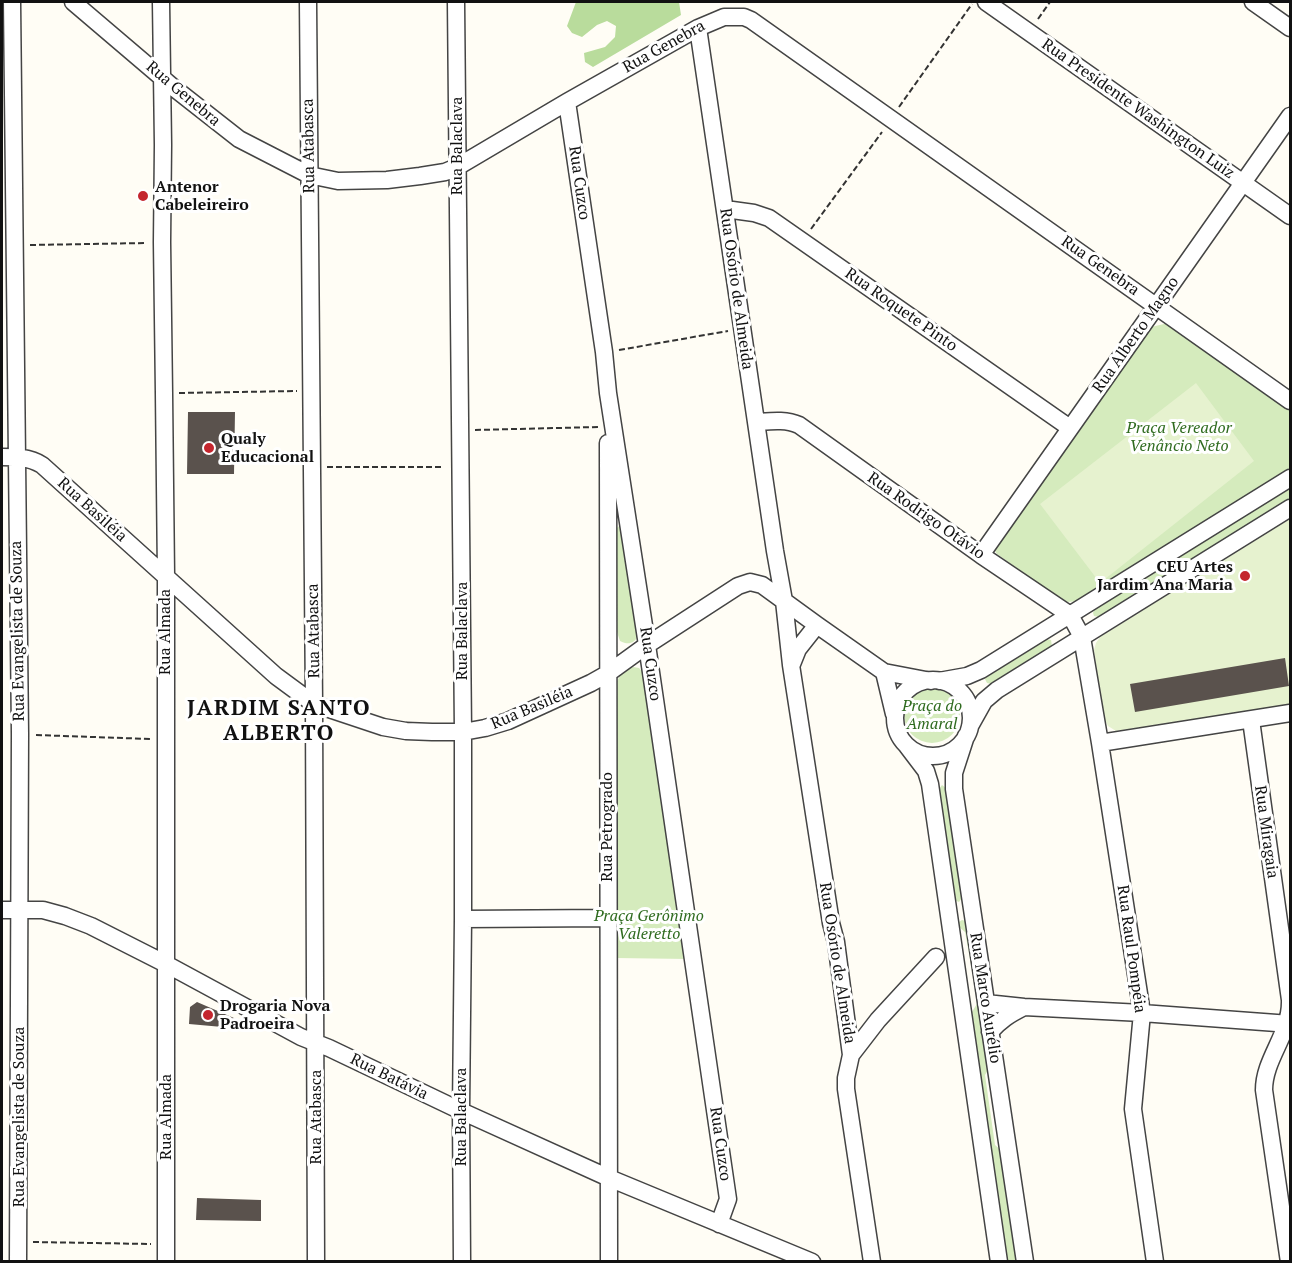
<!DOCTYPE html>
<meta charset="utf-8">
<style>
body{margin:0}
#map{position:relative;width:1292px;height:1263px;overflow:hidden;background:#fffdf5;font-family:"PT Serif",serif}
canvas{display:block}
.frame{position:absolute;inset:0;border:3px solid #111;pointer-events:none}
</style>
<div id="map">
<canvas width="1292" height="1263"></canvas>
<div class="frame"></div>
</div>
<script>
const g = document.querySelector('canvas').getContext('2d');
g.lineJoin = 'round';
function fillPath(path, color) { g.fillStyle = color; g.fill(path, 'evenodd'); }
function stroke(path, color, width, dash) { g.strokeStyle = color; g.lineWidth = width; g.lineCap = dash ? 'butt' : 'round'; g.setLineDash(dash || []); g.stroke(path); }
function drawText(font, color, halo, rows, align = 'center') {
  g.font = font + ' "PT Serif",serif'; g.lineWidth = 6; g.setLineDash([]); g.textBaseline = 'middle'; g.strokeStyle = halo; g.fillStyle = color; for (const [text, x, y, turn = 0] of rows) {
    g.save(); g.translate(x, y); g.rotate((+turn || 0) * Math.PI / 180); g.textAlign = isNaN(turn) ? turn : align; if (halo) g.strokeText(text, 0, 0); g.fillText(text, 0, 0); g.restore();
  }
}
fillPath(new Path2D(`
 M1164 324H1169L1290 411V469L1080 601 1067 602 1062 600 997 554 995 551 996 548 1151 327Z
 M1290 488V499L1099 617 1094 616 1093 613 1094 610Z
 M620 525 622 527 638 636C634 644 628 645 620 641L617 632 616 529Z
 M1046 639 1051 640 1052 646 991 684 987 683 984 677Z
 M633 667 639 668 645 674 688 959 616 958V683L622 672Z
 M904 715a28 28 0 1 1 56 0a28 28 0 1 1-56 0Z
 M942 785 947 789 962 898 959 902 954 900 939 789Z
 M962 920 966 921 990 1067 985 1075 995 1145 1002 1151 1018 1261H1007L972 1012 978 1002 965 932 958 926 959 922Z`), '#d5ebbd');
fillPath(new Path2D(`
 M576 2H679L681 15 593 67 585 62 584 53 605 47 615 37 616 26 607 21 597 25 582 37 572 33 567 26Z`), '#b9dc9c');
fillPath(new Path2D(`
 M1196 383 1254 461 1100 583 1040 504Z
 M1290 519V704L1116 731 1108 726 1104 718 1094 650 1096 643 1100 637Z`), '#e6f2cf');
fillPath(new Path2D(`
 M188 412H235L234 474H187Z
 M1285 658 1289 686 1135 712 1130 684Z
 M197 1002 257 1028 256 1030 189 1024 190 1007Z
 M197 1198 261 1200V1221L196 1220Z`), '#5a524d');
const minor = new Path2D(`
 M12 2 20 734 18 1262
 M73 2 174 88 239 139 309 175 338 181 387 180 420 176 445 172 457 167 567 102 698 28 724 17H744L751 20 1290 401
 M161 2 163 145 162 242 164 394 166 576V1262
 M308 2 314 704 316 1262
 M456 2 463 732V919L461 1111 462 1262
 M986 2 1290 216
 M1253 2 1290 28
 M698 28 775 551 784 601 791 665 831 923 836 942 851 1055 846 1078V1089L872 1262
 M567 102 604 352 608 393 647 645 728 1199 719 1224
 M725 209 754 213 769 218 1070 428
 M756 422C771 421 786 419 799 425L981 555 1070 615 1082 637 1100 743 1142 1013 1133 1109 1155 1262
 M608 443 609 1262
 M2 457C16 457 29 457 42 465L276 676 314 704 383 727 406 731 432 732H463L485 728 508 721 591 683 607 674 647 645 738 586 750 582 762 585 817 625 884 672 931 681
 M981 555 1290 116
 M792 664 798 649 817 625
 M884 672 894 714
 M895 718a38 38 0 1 1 76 0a38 38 0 1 1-76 0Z
 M939 681 967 676 981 670 1290 478
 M1251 720 1290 1000C1291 1034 1264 1058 1264 1090L1289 1262
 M970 726 984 701 997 690 1290 508
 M966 736 954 773V789L1025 1262
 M1100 743 1290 713
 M907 746 926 771 930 784 999 1262
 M2 910H43L65 916 91 926 166 964 301 1037 329 1048 461 1111 609 1178 812 1262
 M463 919 608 918
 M986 1003 1024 1007 1142 1013 1290 1024
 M990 1032C1000 1020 1010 1014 1024 1007
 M851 1055 878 1020 936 957`);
stroke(minor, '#444', 19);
stroke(new Path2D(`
 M1038 19 1050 2
 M899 107 972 4
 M811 229 882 132
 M30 245 147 243
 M619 350 728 331
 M179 393 297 391
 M475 430 598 427
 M327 467H444
 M36 735 150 739
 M33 1242 151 1244`), '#333', 2, [6, 3]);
stroke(minor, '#fff', 16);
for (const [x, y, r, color] of [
 [143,196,6,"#c4262e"],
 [209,448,6,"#c4262e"],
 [1245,576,6,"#c4262e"],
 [208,1015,6,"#c4262e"]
]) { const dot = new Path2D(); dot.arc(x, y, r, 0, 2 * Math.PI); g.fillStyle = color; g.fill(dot); stroke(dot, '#fff', 2); }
drawText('16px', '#111', '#fff', [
 ["Rua Genebra",664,47,-29],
 ["Rua Genebra",183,94,40],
 ["Rua Presidente Washington Luiz",1138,109,35],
 ["Rua Atabasca",309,146,-91],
 ["Rua Balaclava",457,146,-90],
 ["Rua Cuzco",579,183,82],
 ["Rua Genebra",1100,266,35],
 ["Rua Osório de Almeida",736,289,82],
 ["Rua Roquete Pinto",901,310,35],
 ["Rua Alberto Magno",1136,335,-55],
 ["Rua Basiléia",92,510,42],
 ["Rua Rodrigo Otávio",926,516,35],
 ["Rua Evangelista de Souza",18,631,-91],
 ["Rua Atabasca",314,631,-91],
 ["Rua Balaclava",462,631,-90],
 ["Rua Almada",165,632,-90],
 ["Rua Cuzco",650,664,82],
 ["Rua Basiléia",532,708,-23],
 ["Rua Petrogrado",607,827,-90],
 ["Rua Miragaia",1266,832,82],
 ["Rua Raul Pompéia",1131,949,82],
 ["Rua Osório de Almeida",837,963,81],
 ["Rua Marco Aurélio",985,998,81],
 ["Rua Batávia",389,1077,26],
 ["Rua Evangelista de Souza",19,1117,-90],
 ["Rua Almada",166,1117,-90],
 ["Rua Atabasca",316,1117,-90],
 ["Rua Balaclava",461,1117,-90],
 ["Rua Cuzco",720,1144,82]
]);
drawText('bold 16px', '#111', '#fff', [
 ["Antenor",155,187],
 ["Cabeleireiro",155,205],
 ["Qualy",221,439],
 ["Educacional",221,457],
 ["CEU Artes",1233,567,"right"],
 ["Jardim Ana Maria",1233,585,"right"],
 ["Drogaria Nova",220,1006],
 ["Padroeira",220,1024]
], 'left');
drawText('italic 16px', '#2f6b1f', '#fff', [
 ["Praça Vereador",1179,428],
 ["Venâncio Neto",1179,446],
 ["Praça do",932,706],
 ["Amaral",932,724],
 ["Praça Gerônimo",649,916],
 ["Valeretto",649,934]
]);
g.letterSpacing = '1.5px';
drawText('bold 22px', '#111', '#fff', [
 ["JARDIM SANTO",279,709],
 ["ALBERTO",279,734]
]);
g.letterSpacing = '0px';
</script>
